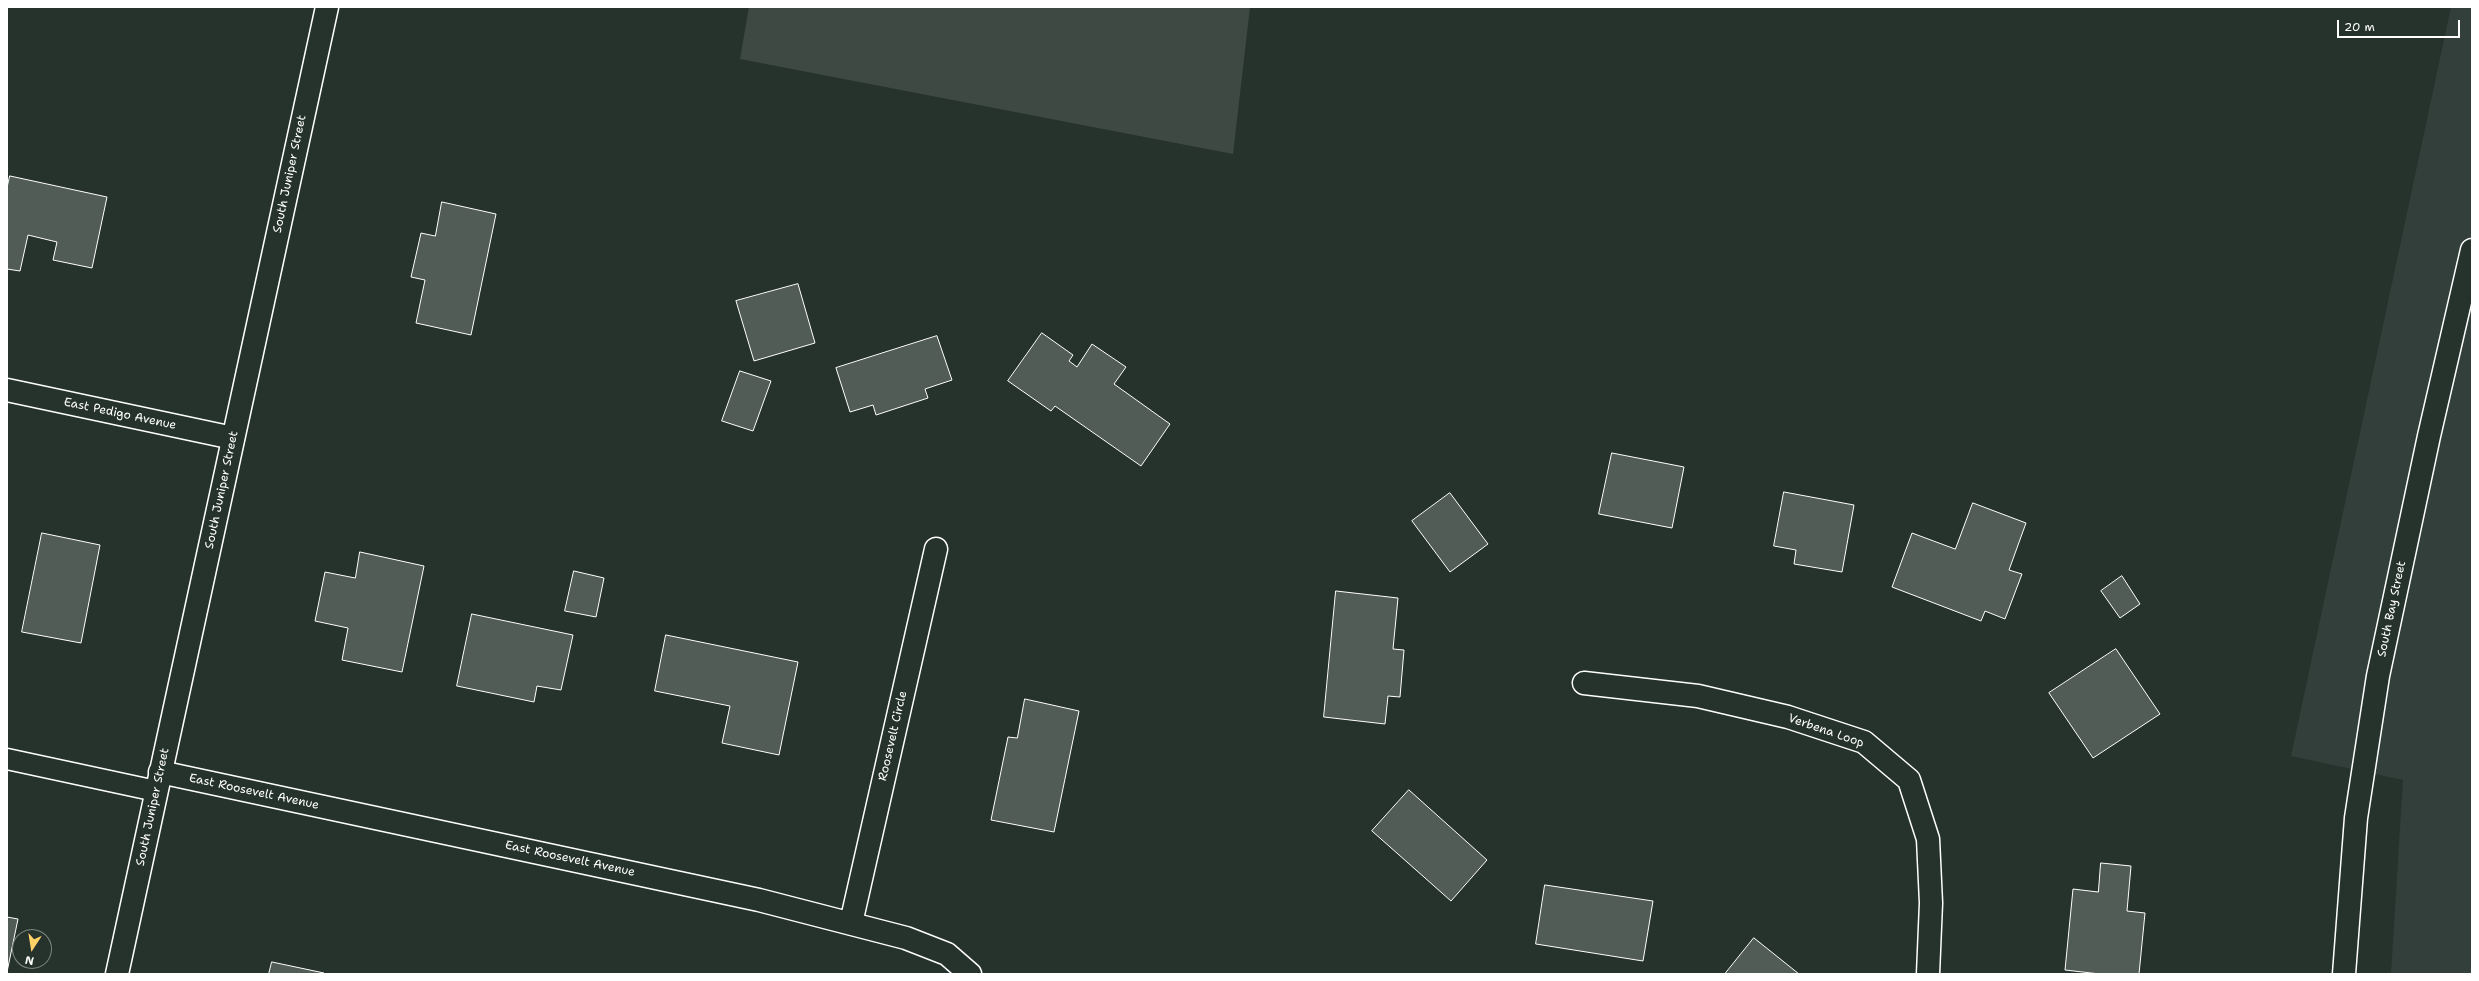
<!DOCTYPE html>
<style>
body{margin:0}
#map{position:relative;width:2479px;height:981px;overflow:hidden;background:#26332d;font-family:"Shantell Sans",sans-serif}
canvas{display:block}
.frame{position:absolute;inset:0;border:8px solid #fff;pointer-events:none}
.north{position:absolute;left:12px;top:929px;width:40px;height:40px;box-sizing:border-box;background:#26332d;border:1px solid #7d8581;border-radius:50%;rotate:192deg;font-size:11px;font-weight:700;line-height:16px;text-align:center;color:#fff}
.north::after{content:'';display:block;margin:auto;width:14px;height:18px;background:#ffd166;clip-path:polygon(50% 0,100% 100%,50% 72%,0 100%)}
.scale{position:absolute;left:2337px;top:20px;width:123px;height:18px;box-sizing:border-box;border:2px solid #fff;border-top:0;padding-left:5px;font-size:12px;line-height:14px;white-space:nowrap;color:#fff;-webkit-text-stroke:3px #26332d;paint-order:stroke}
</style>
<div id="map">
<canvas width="2479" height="981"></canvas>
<div class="frame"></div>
<div class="north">N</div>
<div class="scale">20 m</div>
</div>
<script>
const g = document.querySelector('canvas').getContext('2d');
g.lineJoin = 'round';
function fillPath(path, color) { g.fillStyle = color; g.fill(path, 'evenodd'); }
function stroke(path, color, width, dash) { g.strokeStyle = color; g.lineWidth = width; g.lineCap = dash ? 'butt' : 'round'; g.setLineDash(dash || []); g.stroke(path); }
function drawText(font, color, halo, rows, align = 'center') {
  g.font = font + ' "Shantell Sans",sans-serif'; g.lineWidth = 3.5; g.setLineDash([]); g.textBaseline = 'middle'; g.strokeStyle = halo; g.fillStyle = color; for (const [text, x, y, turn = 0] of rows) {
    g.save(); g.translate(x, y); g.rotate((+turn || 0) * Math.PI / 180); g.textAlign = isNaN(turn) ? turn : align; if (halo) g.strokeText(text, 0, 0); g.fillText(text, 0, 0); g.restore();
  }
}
fillPath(new Path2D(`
 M2451 7H2472V974H2391L2403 780 2291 756Z`), '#333f3a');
fillPath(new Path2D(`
 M749 7H1250L1233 154 740 59Z`), '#3e4944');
const building = new Path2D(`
 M10 176 107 197 92 268 53 260 57 242 28 235 20 271 7 269V188Z
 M442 202 496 214 471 335 416 323 425 280 411 277 421 233 435 236Z
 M798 284 815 343 754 361 736 301Z
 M1042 333 1073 355 1069 361 1077 367 1092 344 1126 367 1114 384 1170 424 1141 466 1055 406 1051 411 1008 381Z
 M937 336 952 380 925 389 928 398 876 415 873 405 850 412 836 368Z
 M740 371 771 381 753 431 722 421Z
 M1612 453 1684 467 1672 528 1599 514Z
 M1784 492 1854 505 1842 572 1794 564 1796 550 1774 546Z
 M1450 493 1488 544 1450 572 1412 521Z
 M1973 503 2026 523 2009 570 2022 574 2005 619 1985 611 1981 621 1892 587 1912 533 1955 549Z
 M42 533 100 545 81 643 22 632Z
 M360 552 424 566 402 672 342 660 348 628 315 621 325 572 355 578Z
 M574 571 604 578 596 617 565 611Z
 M2122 576 2140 604 2120 618 2101 591Z
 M1336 591 1398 598 1393 649 1404 650 1400 697 1388 696 1385 724 1324 717Z
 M472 614 573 635 561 690 537 686 534 702 457 686Z
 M666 635 798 662 779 755 722 743 730 706 655 691Z
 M2116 649 2160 714 2093 758 2049 693Z
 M1025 699 1079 711 1054 832 991 820 1008 737 1017 738Z
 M1409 790 1487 860 1451 901 1372 831Z
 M2101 863 2131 866 2127 911 2145 913 2139 974H2100L2065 970 2073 889 2098 892Z
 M1545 885 1653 901 1643 961 1536 944Z
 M7 917 18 919 7 972Z
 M1754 938 1799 974H1725Z
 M272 962 324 973 323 974H269Z`);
fillPath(building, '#515c57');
stroke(building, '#fff', 1);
const lane = new Path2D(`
 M7 759 156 791`);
const street = new Path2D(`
 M7 390 233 438
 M1584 683 1698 696 1788 717 1864 742 1909 780 1928 839 1931 903 1928 974
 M160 772 759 900 906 938 947 954 970 974
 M851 923 936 549
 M2344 974 2356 818 2378 676 2429 436 2472 250`);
const secondary = new Path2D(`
 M117 974 327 7`);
stroke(lane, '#fff', 23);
stroke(street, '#fff', 25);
stroke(secondary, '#fff', 25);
stroke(lane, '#26332d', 20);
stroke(street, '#26332d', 22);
stroke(secondary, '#26332d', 22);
drawText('12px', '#fff', '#26332d', [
 ["South Juniper Street",290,174,-78],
 ["East Pedigo Avenue",120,414,12],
 ["South Juniper Street",222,490,-78],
 ["South Bay Street",2392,609,-78],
 ["Verbena Loop",1826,731,19],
 ["Roosevelt Circle",893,736,-77],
 ["East Roosevelt Avenue",254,792,12],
 ["South Juniper Street",153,807,-78],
 ["East Roosevelt Avenue",570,859,12]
]);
</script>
